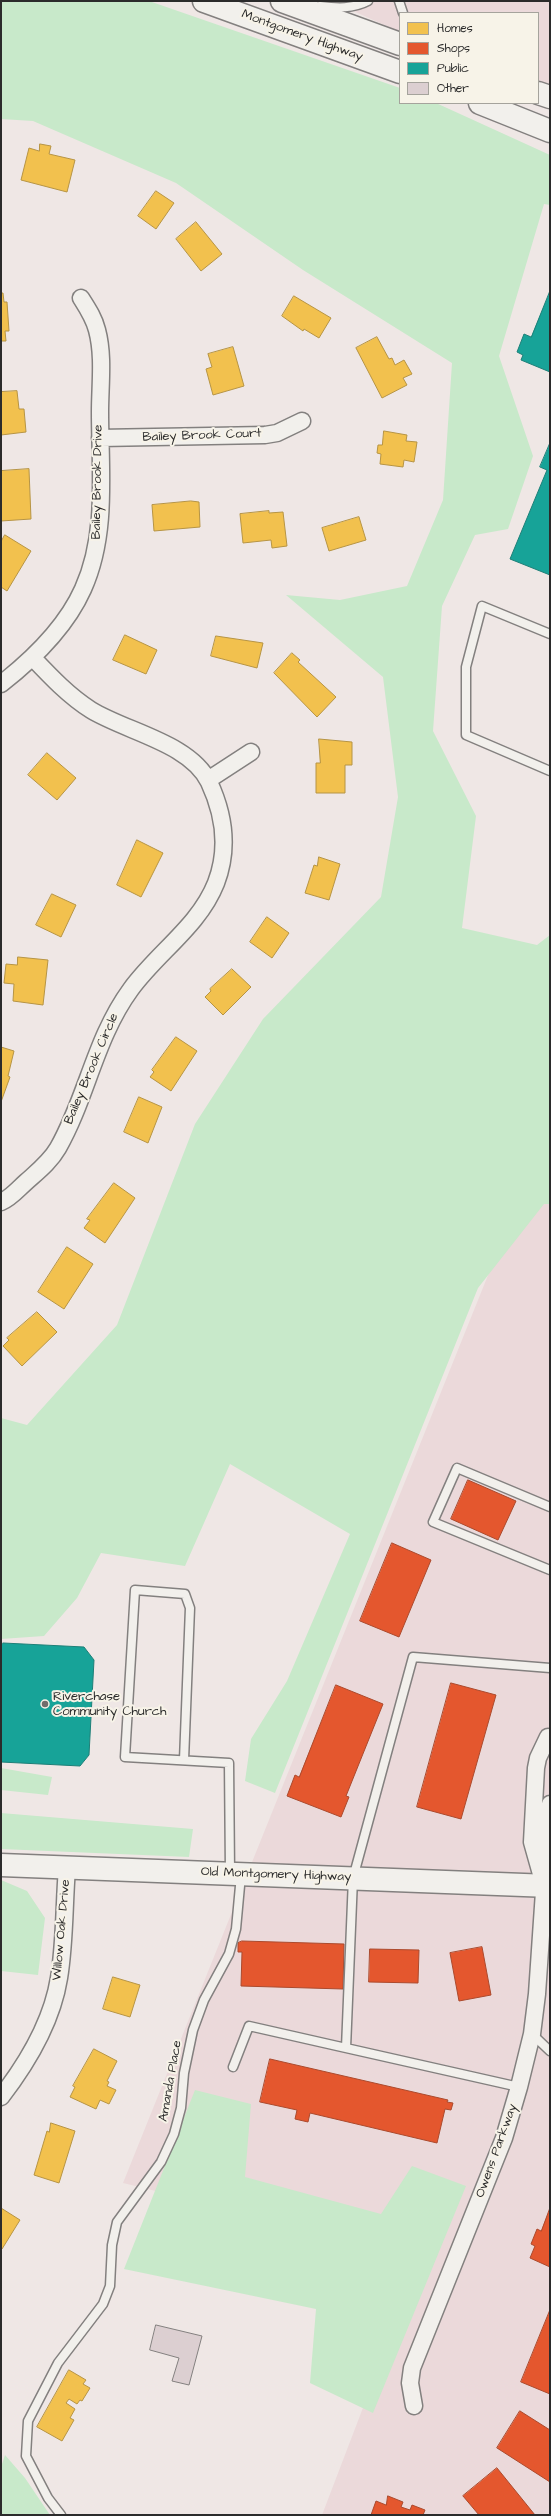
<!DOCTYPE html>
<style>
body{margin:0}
#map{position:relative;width:551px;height:2516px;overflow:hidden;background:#efe7e5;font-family:"Architects Daughter",sans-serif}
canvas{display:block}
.frame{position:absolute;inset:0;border:2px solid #2b2b2b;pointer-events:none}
.legend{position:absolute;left:399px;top:12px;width:140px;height:92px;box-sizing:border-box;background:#f7f3e8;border:1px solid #a5a39c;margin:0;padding:5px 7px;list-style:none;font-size:12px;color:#2b2b2b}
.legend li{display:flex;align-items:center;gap:8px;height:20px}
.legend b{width:20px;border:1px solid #a5a39c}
</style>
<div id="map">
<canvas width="551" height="2516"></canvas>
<div class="frame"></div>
<ul class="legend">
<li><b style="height:11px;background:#f2c14e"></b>Homes</li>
<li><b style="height:11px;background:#e4572e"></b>Shops</li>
<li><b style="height:11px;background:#17a398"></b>Public</li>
<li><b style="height:11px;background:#dccfd1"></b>Other</li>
</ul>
</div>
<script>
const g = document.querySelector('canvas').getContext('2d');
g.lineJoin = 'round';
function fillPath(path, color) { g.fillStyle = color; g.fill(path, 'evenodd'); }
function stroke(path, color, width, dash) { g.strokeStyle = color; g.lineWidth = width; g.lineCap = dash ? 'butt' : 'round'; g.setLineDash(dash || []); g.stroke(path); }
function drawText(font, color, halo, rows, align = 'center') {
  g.font = font + ' "Architects Daughter",sans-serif'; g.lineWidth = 4; g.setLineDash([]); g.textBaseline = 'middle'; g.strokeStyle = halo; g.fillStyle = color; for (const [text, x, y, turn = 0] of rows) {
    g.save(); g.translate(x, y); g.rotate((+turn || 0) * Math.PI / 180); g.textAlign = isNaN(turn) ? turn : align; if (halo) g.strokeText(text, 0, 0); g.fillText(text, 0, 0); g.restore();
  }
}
fillPath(new Path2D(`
 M331 1H550V101L538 96V13H400V32Z
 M550 1121V2515H322L421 2256 123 2183Z`), '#ebd9da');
fillPath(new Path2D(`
 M1 1H149L400 88V103H436L550 155V205L544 204 499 356 533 456 508 529 475 535 442 606 433 731 476 816 462 928 537 945 550 935V1204H544L478 1288 275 1793 245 1781 251 1739 287 1681 350 1534 230 1464 185 1566 101 1553 77 1598 44 1636 1 1639V1418L27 1425 117 1325 195 1124 263 1019 381 897 398 797 383 677 286 595 340 600 407 586 443 500 452 363 303 270 176 183 33 121 1 119Z
 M1 1768 52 1777 48 1795 1 1790Z
 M1 1813 193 1829 189 1857 1 1849Z
 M1 1880 27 1891 45 1918 38 1975 1 1971Z
 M195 2090 251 2104 245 2177 381 2214 412 2166 466 2186 373 2413 310 2383 316 2309 124 2269Z
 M5 2455 25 2478 50 2515H1V2467Z`), '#c8e9ca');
const homes = new Path2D(`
 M40 144 51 146 49 154 75 160 67 192 21 180 29 148 39 151Z
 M156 191 174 203 156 229 138 216Z
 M196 222 222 254 201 271 176 239Z
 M1 293H3L4 302H7L9 331H5L6 341H1Z
 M294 296 331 318 319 338 304 329 303 331 282 316Z
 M377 337 389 359 392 358 395 365 404 360 412 374 403 378 407 385 382 398 356 348Z
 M233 347 244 386 213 395 206 369 212 367 208 354Z
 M17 391 19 409H24L26 432 1 435V392Z
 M384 431 407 435 406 441 417 442 414 462 404 460 403 467 380 464 381 454 377 453 378 445H382Z
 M29 469 31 519 1 521V471Z
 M191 501 199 502 200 527 154 531 152 505Z
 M269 511V513L283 512 287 546 272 548 271 540 243 543 240 514Z
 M359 517 366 540 329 551 322 528Z
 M5 535 31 551 7 591 1 587V542Z
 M125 635 157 650 146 674 113 660Z
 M216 636 263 643 257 668 211 656Z
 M292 653 300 660 298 662 336 697 317 717 274 673Z
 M319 739 352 742V765H345V793H316V763H320Z
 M47 753 76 778 57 800 28 775Z
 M137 840 163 853 141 897 117 885Z
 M319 857 340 864 329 900 305 893 314 865 317 866Z
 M52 894 76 905 61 937 36 925Z
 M267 917 289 933 272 958 250 942Z
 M18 957 48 960 43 1005 13 1001 14 984 4 983 6 964 17 965Z
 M232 969 251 987 223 1015 205 997 211 991 210 989Z
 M176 1037 197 1051 171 1091 150 1077 154 1072 152 1070Z
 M1 1047 14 1051 8 1076 10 1077 1 1102Z
 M139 1097 162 1107 148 1143 124 1132Z
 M114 1183 135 1198 105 1243 84 1228 90 1220 87 1219Z
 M67 1247 93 1264 64 1309 38 1292Z
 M37 1312 57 1332 22 1366 3 1346 9 1340 7 1338Z
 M113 1977 140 1985 130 2017 103 2009Z
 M94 2049 117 2061 107 2081 109 2082 107 2086 116 2090 109 2104 100 2100 96 2109 70 2097 75 2087 73 2086Z
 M51 2123 75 2131 59 2183 34 2175 47 2131 49 2132Z
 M1 2208 20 2220 2 2249 1 2248Z
 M69 2370 86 2380 83 2384 90 2388 82 2401 80 2400 77 2404 69 2399 66 2403 75 2409 70 2418 74 2420 62 2441 37 2427Z`);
fillPath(homes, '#f2c14e');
stroke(homes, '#b69444', 1);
const shops = new Path2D(`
 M468 1480 516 1501 498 1540 451 1519Z
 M392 1543 431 1560 399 1637 360 1621Z
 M451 1683 496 1695 461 1819 417 1807Z
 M336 1685 383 1704 346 1796 349 1797 341 1817 287 1796 295 1775 299 1777Z
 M242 1941 344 1944 343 1989 241 1986 242 1952H238V1943Z
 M482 1947 491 1995 459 2001 450 1953Z
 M370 1949 419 1950 418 1983 369 1982Z
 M270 2059 448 2100 447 2102 453 2103 451 2110 445 2109 437 2143 310 2113 308 2122 295 2119 297 2110 260 2102Z
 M550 2208V2267L530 2258 535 2246 531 2244 537 2229 541 2231Z
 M550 2310V2394L521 2382Z
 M520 2411 550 2430V2482L497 2448Z
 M497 2468 535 2515H479L463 2496Z
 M388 2496 403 2502 401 2507 410 2510 412 2505 425 2510 423 2515H371L376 2501 386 2505Z`);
fillPath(shops, '#e4572e');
stroke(shops, '#ac4a2d', 1);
const public = new Path2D(`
 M550 291V372L521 360 523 355 517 352 524 334 531 337Z
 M550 443V575L510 559 547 470 540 467Z
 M3 1643 84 1647 94 1660 89 1755 80 1766 1 1762V1645Z`);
fillPath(public, '#17a398');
stroke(public, '#1d7f77', 1);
const building = new Path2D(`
 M156 2325 202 2336 189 2385 172 2381 179 2358 150 2350Z`);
fillPath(building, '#dccfd1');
stroke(building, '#83807f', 1);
const lane = new Path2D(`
 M399 1 403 13
 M320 6C337 8 353 9 368 1
 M550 634 482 606 466 667V735L550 771
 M550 1507 457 1468 433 1522 550 1570
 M184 1760 190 1608 185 1594 135 1590 125 1757 229 1763 230 1873
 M532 2034 550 2051
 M233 2067 249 2026 346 2048
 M519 2087 346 2048 353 1878 413 1657 550 1668
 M61 2515 48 2498 26 2456 28 2421 58 2363 103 2304 110 2286 112 2245 117 2222 161 2162 174 2134 181 2108 184 2073 193 2030 204 2000 229 1954 236 1929 241 1875`);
const street = new Path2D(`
 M100 438 265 435 277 433 302 421
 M1 684C33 659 66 627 83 589 108 534 100 470 100 412 100 385 104 356 97 330 94 318 88 309 81 298
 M208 780 251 752
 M1 1202C11 1198 18 1189 26 1182 37 1172 50 1162 58 1148 87 1097 95 1038 131 989 158 952 199 926 216 883 229 849 224 814 209 782 190 743 127 732 91 710 69 696 51 677 33 658
 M541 1874 532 1842 536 1768 538 1758 548 1737
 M1 2097C28 2062 52 2022 59 1978 65 1942 64 1904 67 1868
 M414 2406 410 2383 412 2368 504 2138 519 2087 532 2034 537 1994 550 1804`);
const secondary = new Path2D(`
 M1 1865 550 1886`);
const primary = new Path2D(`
 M204 1 400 72
 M282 1 400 44
 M538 93 550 97
 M480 103 550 131`);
stroke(lane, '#83807f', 11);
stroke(street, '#83807f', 19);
stroke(secondary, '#83807f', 25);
stroke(primary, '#83807f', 25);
stroke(lane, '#f2f0ec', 8);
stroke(street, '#f2f0ec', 16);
stroke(secondary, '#f2f0ec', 22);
stroke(primary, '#f2f0ec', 22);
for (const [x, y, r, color] of [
 [45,1704,4,"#706d6c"]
]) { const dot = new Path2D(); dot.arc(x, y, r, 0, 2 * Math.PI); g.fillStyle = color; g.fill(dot); stroke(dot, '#f7f3e8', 1.5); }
drawText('13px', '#2b2b2b', '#f7f3e8', [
 ["Montgomery Highway",302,36,20],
 ["Bailey Brook Court",202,436,-2],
 ["Bailey Brook Drive",98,482,-89],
 ["Bailey Brook Circle",92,1069,-67],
 ["Old Montgomery Highway",276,1875,2],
 ["Willow Oak Drive",62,1930,-85],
 ["Amanda Place",171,2081,-80],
 ["Owens Parkway",497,2151,-70]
]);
drawText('13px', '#2b2b2b', '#f7f3e8', [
 ["Riverchase",53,1697],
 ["Community Church",53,1712]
], 'left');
</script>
